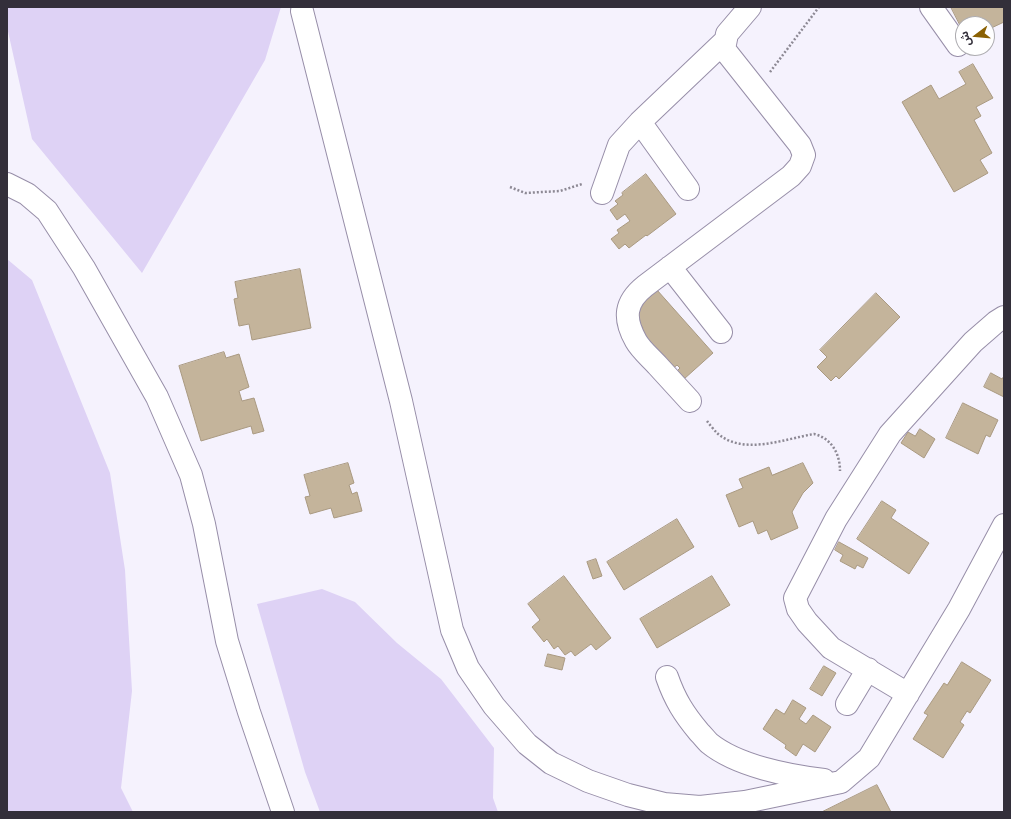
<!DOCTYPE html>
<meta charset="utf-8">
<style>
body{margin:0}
#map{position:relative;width:1011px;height:819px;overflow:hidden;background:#f5f2fd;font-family:Literata,"Noto Sans Arabic",serif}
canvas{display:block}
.frame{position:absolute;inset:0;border:8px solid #332f3a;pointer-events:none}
.north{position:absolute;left:955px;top:16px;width:40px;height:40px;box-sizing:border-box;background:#fff;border:1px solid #adacb0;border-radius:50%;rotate:254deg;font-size:11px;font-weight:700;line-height:16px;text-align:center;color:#332f3a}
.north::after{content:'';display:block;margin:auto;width:14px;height:18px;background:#8b6103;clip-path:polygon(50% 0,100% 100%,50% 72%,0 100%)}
</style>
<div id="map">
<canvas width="1011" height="819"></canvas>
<div class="frame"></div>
<div class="north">ش</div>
</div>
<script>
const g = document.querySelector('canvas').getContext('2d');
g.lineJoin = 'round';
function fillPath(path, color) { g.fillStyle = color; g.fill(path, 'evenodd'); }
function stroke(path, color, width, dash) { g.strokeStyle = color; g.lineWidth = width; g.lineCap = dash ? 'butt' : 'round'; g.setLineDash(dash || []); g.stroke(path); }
fillPath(new Path2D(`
 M7 7H281L265 60 142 273 32 139 7 27Z
 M7 259 32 280 110 473 125 570 132 691 121 788 133 812H7Z
 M322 589 355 602 397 643 441 679 494 748 493 798 498 812H320L305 772 257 604Z`), '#ded2f5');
const building = new Path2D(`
 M951 7H1004V22L987 30V24H963V31Z
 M973 64 993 98 976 107 981 116 974 120 992 153 980 160 988 173 954 192 902 102 931 85 939 99 966 84 959 72Z
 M646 174 676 214 647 236 646 235 629 248 625 244 619 249 611 239 619 233 617 230 630 221 625 214 617 220 610 210 618 204 615 201 623 195 622 193Z
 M300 269 311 328 252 340 249 324 239 326 234 299 238 298 235 282Z
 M657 290 713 353 684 379 677 371 680 368 677 365 670 371 637 334 643 328 631 313Z
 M876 293 900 317 839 379 836 376 831 381 817 367 827 357 820 350Z
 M224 352 226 358 239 354 249 387 239 391 242 401 254 398 264 431 253 434 251 426 201 441 179 366Z
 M991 373 1002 379 1004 376V397L984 387Z
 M963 403 998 420 990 437 986 435 978 454 946 438Z
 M920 429 935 439 924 458 901 443 908 432 915 436Z
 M348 463 354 483 349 485 352 494 357 492 362 511 334 518 331 508 310 514 305 497 310 496 304 475Z
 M803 463 813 483 803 493 792 512 798 528 771 540 767 530 758 534 753 521 739 527 726 495 743 488 739 479 769 467 772 475Z
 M882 501 896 510 891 518 929 543 909 574 857 539Z
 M677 519 694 547 624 590 607 562Z
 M839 542 868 558 863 568 857 565 855 569 840 561 843 555 835 550Z
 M596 559 602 576 593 579 587 562Z
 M564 576 611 638 596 650 591 644 575 656 571 651 565 655 558 646 554 649 547 639 544 642 532 627 540 620 528 604Z
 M712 576 730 605 657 648 640 619Z
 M548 654 565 658 562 670 545 666Z
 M962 662 991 680 970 713 967 711 960 722 964 725 943 758 913 739 928 715 924 713 944 683 947 685Z
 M824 666 836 673 822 696 810 689Z
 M793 700 806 708 799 719 806 724 813 715 831 727 815 752 803 744 796 756 785 748 786 745 763 729 776 709 784 714Z
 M877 785 891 812H822Z`);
fillPath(building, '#c4b49b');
stroke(building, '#a99981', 1);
const minor = new Path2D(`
 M931 7 958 45
 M302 11 401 401 452 630 468 668 494 706 527 744 551 763 588 781 628 795 664 804 700 807 745 802 841 782 869 758 959 609 1004 525
 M640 122 688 189
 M7 184 27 194 47 211 84 268 157 397 191 475 204 524 227 641 249 712 283 812
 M602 193 619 145 640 122 724 42
 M670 267 721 332
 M690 401C679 389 669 378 658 366 651 358 641 350 636 341 623 318 625 302 645 286L791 176 800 166 804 155 800 145 724 49 727 34 750 7
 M667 677C675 700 684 714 699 732 703 736 706 740 709 743 737 766 789 776 824 780
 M908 694 831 648 807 622 798 609 795 598 836 519 890 434 973 342 996 322 1004 317
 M847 704 868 669`);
stroke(minor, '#978ea8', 24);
stroke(new Path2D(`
 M770 72 819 7
 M510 187 525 193 560 191 582 184
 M707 421C710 425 714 430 717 433 743 456 784 439 814 434 831 438 840 453 840 471`), '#8d8994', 2.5, [2, 2]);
stroke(minor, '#fff', 22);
</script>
